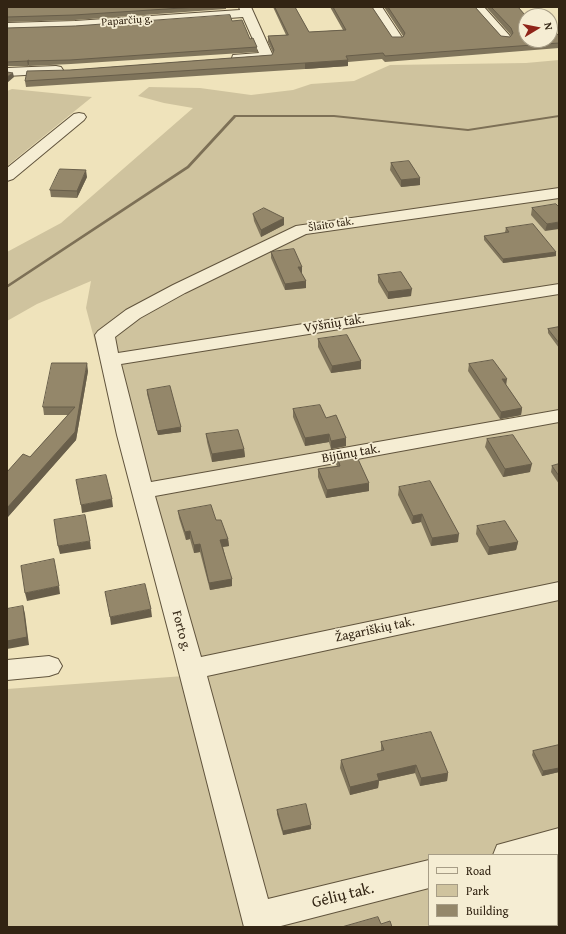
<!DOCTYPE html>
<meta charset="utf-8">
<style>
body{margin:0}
#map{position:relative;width:566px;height:934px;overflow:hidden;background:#efe3bb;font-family:"Gentium Book Plus",serif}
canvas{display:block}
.frame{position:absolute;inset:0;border:8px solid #322413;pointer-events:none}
.legend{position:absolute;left:428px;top:854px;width:130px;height:72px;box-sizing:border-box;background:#f5edd3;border:1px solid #a79d86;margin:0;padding:5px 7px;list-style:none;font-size:12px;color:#322413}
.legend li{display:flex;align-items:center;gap:8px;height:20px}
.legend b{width:20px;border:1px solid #a79d86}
.north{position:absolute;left:518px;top:8px;width:40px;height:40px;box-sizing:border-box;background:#f5edd3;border:1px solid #a79d86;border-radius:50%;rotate:80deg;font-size:11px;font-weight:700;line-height:16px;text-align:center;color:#322413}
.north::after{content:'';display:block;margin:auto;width:14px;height:18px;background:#8f2418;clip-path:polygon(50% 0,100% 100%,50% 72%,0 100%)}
</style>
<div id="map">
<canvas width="566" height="934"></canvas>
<div class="frame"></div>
<ul class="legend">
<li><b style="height:5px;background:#f5edd3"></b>Road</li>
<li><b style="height:11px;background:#cfc39e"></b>Park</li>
<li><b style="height:11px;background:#94876a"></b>Building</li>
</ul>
<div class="north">N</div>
</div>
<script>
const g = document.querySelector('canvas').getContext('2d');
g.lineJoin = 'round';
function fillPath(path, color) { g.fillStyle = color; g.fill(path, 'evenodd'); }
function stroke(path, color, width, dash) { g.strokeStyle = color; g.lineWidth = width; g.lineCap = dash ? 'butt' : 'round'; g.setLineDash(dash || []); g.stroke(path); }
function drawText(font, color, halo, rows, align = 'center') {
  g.font = font + ' "Gentium Book Plus",serif'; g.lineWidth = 3.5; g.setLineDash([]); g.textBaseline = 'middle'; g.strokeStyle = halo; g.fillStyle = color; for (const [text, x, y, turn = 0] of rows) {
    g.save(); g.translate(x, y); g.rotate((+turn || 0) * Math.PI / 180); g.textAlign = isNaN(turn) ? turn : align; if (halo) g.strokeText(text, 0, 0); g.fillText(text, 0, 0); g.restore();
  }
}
fillPath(new Path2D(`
 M559 60V927H7V689L184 676 86 308 91 281 37 304 7 321V252L61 223 193 108 164 103 138 96 149 87 200 88 251 95 293 90 311 84 354 81 390 65 526 63ZM429 855H557V925H429Z
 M12 89 92 97 7 166V91Z`), '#cfc39e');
fillPath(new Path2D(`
 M234 115H334L468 129 559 115V117L468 131 334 117H236L189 168 7 288V285L187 166Z`), '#7d7056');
const street = new Path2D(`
 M239 7H251L273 56 272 59 238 62 233 61 232 58 233 55 259 53 243 17 75 29 7 31V23L75 21 240 10Z
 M370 7H382L403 39 401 42H393Z
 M472 7H484L509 35 511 38 509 41H501Z
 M56 66 61 67 63 70 61 73 7 76V68Z
 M79 113 84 114 86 117 84 120 13 179 7 181V168L74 114Z
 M559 188V198L306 234 185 293 140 318 115 337 118 353 559 284V294L121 364 151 482 559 410V422L155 496 201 657 559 582V600L207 676 268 899 429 860V888L277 927H244L171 641 117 435 95 335 98 331 126 310 173 285 296 226Z
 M49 656 58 659 62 666 58 673 49 676 7 680V660Z
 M559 828V856L493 855 497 845Z`);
stroke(street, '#61543d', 2);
fillPath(street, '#f5edd3');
fillPath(new Path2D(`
 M7 7H226V9L75 20 7 22Z
 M273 7H295L309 32 343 30 330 7H372L392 37H403V36L384 7H475L501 36 510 37 511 36 510 34 486 7H518L525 15 559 36V48L385 62 382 59 348 62V66L305 69 26 87 25 81 70 70 272 55 273 53 268 42V36L286 35Z
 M232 21 250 39 257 47V52L71 64 29 66V65L28 66H7V28Z
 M391 163 420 185 401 187 390 170Z
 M87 177 77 198 51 197 50 190Z
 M559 207 545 231 531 215 532 208Z
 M253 214 284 225 261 237 254 221Z
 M506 228 556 252V256L503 263 484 240V236L506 233 505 232Z
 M271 252 302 273H301L306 281V288L285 290 271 258Z
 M378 275 411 296 388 299 378 282Z
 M559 327V348L548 333V329Z
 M318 339 361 361V369L331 373 318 347Z
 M469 364 506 385 522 408 521 415 500 419 468 371Z
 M88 371 76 440 7 518V472L30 457 68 415H44L43 407Z
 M147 390 181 432 158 435 147 394Z
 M293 409 326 418 346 446 331 449 329 442 305 446 293 417Z
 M206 434 244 449 245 457 212 462 207 442Z
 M487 439 530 472 503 477 485 447Z
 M337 456 369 491 326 498 318 477V469L337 466 336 464Z
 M559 464V484L551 472 552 466Z
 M399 487 458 542 431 546 421 522 412 524 398 495Z
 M178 511 216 520 228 539 229 546 223 547 232 586 210 590 200 552 194 553 190 539 186 540 179 518Z
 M477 526 518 542 516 550 488 555 476 534Z
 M381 742 448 773 447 781 420 786 415 773 379 781 378 788 350 795 340 768 341 760 381 751Z
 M559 745V772L542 776 532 755 533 751Z
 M277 810 311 829 283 835 277 814Z
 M544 925H557L559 927H545Z`), '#7f745b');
fillPath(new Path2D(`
 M29 60V65L28 66 27 61Z
 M348 60V66L305 69V63Z
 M13 73 14 77 7 83V77Z
 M86 170 87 177 77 198V191Z
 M420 178V185L401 187V180Z
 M284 218V225L261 237V230Z
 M559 222V229L545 231 547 224Z
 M556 252V256L503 263V259Z
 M298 267H302V273H298Z
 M306 281V288L285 290V284Z
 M412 289 411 296 388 299V292Z
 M361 361V369L331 373 332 366Z
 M87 363 88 371 76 440 7 518V508L75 432Z
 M502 379H507L506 386Z
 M522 408 521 415 500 419 501 412Z
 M181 427V432L158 435 157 431Z
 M329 434V442L305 446V438Z
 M346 438V446L331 449V441Z
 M244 449 245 457 212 462V454Z
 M532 464 530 472 503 477 505 469Z
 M369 483V491L326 498 327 490Z
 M112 499 113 507 82 513 81 505Z
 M422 514 421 522 412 524 413 516Z
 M190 531V539L186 540 185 532Z
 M459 534 458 542 431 546 432 538Z
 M228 539 229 546 221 547 220 540Z
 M90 541 91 549 60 554 58 546Z
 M518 542 516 550 488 555 489 547Z
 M200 544V552L194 553V545Z
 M232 579V586L210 590 209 583Z
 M59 586 60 594 27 601 25 593Z
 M23 606 25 614 29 645 7 649V641Z
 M151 609 152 617 111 625 110 617Z
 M416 765 415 773 379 781 378 788 350 795V787L377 774Z
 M559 768V772L542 776 543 771Z
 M448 773 447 781 420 786 421 778Z
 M311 825V829L283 835V831Z`), '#685e4a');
const building = new Path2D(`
 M7 7H197L74 15 7 17Z
 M275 7H295L309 32 346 30 333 7H372L392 37H403L405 33 388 7H475L501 36 510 37 513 33 511 28 491 7H518L525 15 539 14 540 16H526V40H550V26L559 36V43L385 56 383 53 346 56 348 60 305 63 25 81 27 71 70 70 272 55 274 50 268 36 288 35Z
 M230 15 232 21 242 20 250 39 253 38 257 47 70 60 29 61V60L27 61 7 62V28L75 26Z
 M7 72 13 73 7 77Z
 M409 161 420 178 401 180 391 163Z
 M60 169 86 170 77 191 50 190Z
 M556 204 559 207V222L547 224 532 208Z
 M264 208 284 218 261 230 253 214Z
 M533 224 556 252 503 259 484 236 509 232 506 228Z
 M294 249 302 267H298L306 281 285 284 271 252Z
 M401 272 412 289 388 292 378 275Z
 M559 327V343L548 329Z
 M347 335 361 361 332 366 318 339Z
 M493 360 507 379H502L522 408 501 412 469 364Z
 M52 363H87L75 432 7 508V472L23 454 30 457 75 407H43Z
 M170 386 181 427 157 431 147 390Z
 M320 405 326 418 336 415 346 438 331 441 329 434 305 438 293 409Z
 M238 430 244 449 212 454 206 434Z
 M513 435 532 464 505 469 487 439Z
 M353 453 356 460 358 459 369 483 327 490 318 469 340 466 337 456Z
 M559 464V476L552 466Z
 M106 475 112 499 81 505 76 480Z
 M430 481 459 534 432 538 422 514 413 516 399 487Z
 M211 505 216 520H221L228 539 220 540 232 579 209 583 200 544 194 545 190 531 185 532 178 511Z
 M85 515 90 541 58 546 54 520Z
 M505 521 518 542 489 547 477 526Z
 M54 559 59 586 25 593 21 566Z
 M145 584 151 609 110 617 105 592Z
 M23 606 27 637 7 641V609Z
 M431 732 448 773 421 778 416 765 377 774 379 780 350 787 341 760 384 750 381 742Z
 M559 745V768L543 771 533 751Z
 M306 804 311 825 283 831 277 810Z
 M559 904V927H551L550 925H557V905Z
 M378 917 381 924 390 921 392 927H342Z`);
fillPath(building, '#94876a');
stroke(building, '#685e4a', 1);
drawText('11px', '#322413', '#f5edd3', [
 ["Paparčių g.",127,21,-4],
 ["Šlaito tak.",331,225,-9]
]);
drawText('13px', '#322413', '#f5edd3', [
 ["Vyšnių tak.",334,324,-9],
 ["Bijūnų tak.",351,454,-10],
 ["Žagariškių tak.",375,630,-12],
 ["Forto g.",181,631,75]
]);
drawText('16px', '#322413', '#f5edd3', [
 ["Gėlių tak.",343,896,-14]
]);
</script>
